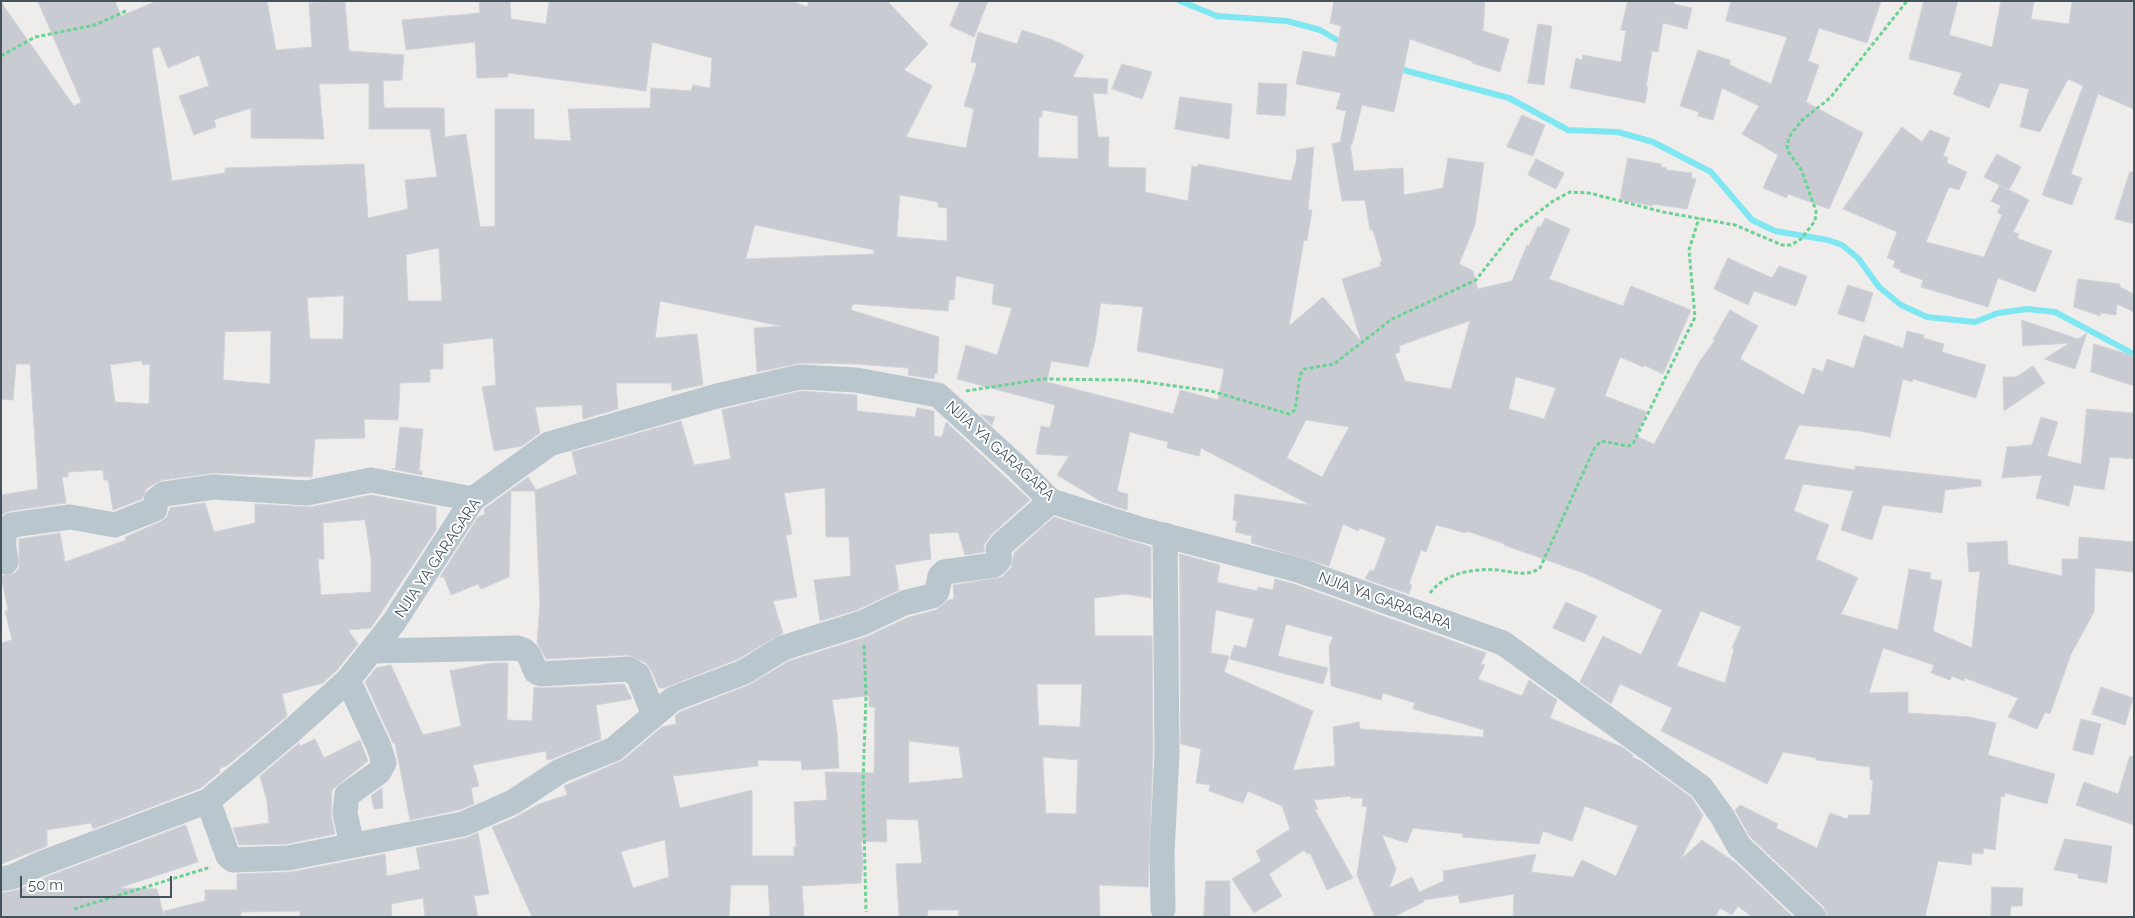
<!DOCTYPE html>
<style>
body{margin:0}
#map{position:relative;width:2135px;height:918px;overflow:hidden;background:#efecec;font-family:Raleway,sans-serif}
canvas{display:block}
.frame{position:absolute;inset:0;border:2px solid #43525b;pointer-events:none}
.scale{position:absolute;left:20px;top:876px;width:152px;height:22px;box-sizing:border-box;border:2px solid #43525b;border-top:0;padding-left:6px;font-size:15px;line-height:18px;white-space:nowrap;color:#43525b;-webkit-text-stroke:4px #fff;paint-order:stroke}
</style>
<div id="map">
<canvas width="2135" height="918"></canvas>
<div class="frame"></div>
<div class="scale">50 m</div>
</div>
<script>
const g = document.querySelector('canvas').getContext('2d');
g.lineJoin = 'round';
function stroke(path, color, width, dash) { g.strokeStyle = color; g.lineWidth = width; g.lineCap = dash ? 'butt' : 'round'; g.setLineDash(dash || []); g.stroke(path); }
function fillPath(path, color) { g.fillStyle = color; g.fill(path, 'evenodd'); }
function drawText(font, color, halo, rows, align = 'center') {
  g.font = font + ' Raleway,sans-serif'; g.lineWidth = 4; g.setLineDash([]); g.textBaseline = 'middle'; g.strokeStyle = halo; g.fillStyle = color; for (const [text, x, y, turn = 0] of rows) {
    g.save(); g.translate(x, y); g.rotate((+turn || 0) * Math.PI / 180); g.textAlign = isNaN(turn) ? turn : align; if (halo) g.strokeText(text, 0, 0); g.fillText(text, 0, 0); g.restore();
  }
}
stroke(new Path2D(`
 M1180 1 1217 16 1287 21 1320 30 1344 44
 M1396 68 1509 98 1568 130 1618 132 1653 142 1711 172 1752 220 1775 231 1828 240 1842 245 1858 258 1879 287 1901 305 1927 317 1975 322 1998 313 2027 309 2055 312 2134 354`), '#7fe7f2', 6);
const building = new Path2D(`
 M38 1H115L121 16 157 1H267L276 50 312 47 309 3 345 1 349 51 404 55 402 80 383 81 384 108H444L445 137 466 134 480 227 495 226V109H534V139L571 141 568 109 650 108 651 88 691 91 693 85 710 88 712 58 652 42 646 91 508 73V77L477 78 475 42 406 50 402 20 480 13 479 1H510L511 19 546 24 549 1H792L807 7 809 1H887L928 44 904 70 932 86 906 137 966 148 974 109 964 106 977 63 971 62 978 32 1017 44 1022 30 1053 40 1084 55 1073 77 1108 79 1107 94 1093 93 1098 137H1109L1108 167 1146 168 1145 192 1188 201 1192 166 1197 167 1198 164 1291 181 1297 158 1296 150 1314 147 1308 210H1312L1307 241 1304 240 1289 326 1323 297 1361 341 1342 279 1381 266 1380 262 1382 261 1373 230H1370L1365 200 1342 201 1332 144 1340 142 1346 111 1336 109 1341 93 1296 84 1303 51 1335 57 1341 26 1330 23 1334 1H1485L1483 31 1509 39 1500 72 1472 63V61L1410 39 1394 112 1362 105 1352 145H1350L1354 171 1403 168 1404 195 1443 188 1448 158 1484 163 1475 225 1459 264 1473 271 1478 289 1512 281 1527 245 1529 246 1538 226 1541 227 1545 218 1570 229 1549 279 1623 306 1631 286 1691 310 1663 374 1644 365 1643 367 1620 357 1605 396 1647 412 1636 436 1654 444 1700 361 1715 340 1713 339 1730 310 1758 326 1740 359 1804 395 1813 368 1823 372 1827 359 1854 368 1864 335 1903 348 1907 331 1924 335 1923 338 1944 344 1942 352 1986 365 1976 398 1913 379 1912 382 1903 379 1890 437 1860 431 1799 425 1784 459 1855 470V466L1981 480V486L1945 490 1942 513 1883 505 1872 540 1841 530 1853 491 1803 484 1794 511 1829 525 1816 559 1858 578 1841 614 1898 630 1909 569 1931 573 1930 579 1942 581 1933 631 1972 648 1980 571 1969 572 1967 543 2007 541 2008 564 2062 576V559H2078L2079 537 2134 542V572L2095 568 2094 612 2071 654 2050 714 2045 712 2037 729 2008 717 2018 698 1965 678 1964 681 1952 676 1950 680 1931 673 1934 665 1883 648 1869 693 1908 692V713L1970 717 1996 723 1988 755 2055 774 2047 804 2005 793 2004 797 2001 796 1995 850 1984 848 1983 854 1972 853 1971 865 1938 861 1925 917H1828L1824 907 1750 837 1735 810 1740 805 1778 824 1776 828 1817 848 1830 813 1847 819 1849 815H1870L1873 780H1870V767L1816 760V758L1783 752 1767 784 1661 731 1672 708 1620 684 1611 704 1580 682 1603 636 1641 655 1662 610 1586 574 1504 545 1505 544 1467 531 1466 533 1436 525 1426 552 1421 550 1409 584 1412 585 1409 594 1365 579 1370 570 1374 571 1386 538 1360 528 1358 531 1343 524 1329 566 1251 543 1252 536 1235 532 1237 521 1233 520 1235 494 1310 505 1201 448 1199 456 1167 448 1168 442 1130 432 1117 491 1128 494 1127 510 1102 502 1057 475 1069 456 1036 454 1041 426 1050 428 1055 405 957 379 966 345 997 355 1012 308 992 304 994 284 956 276 954 300H949L948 311 853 304 851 310 939 337 937 374 935 373 934 379 908 375 909 368 856 364 801 363 757 372 754 328 781 326 660 301 655 338 697 334 703 385 672 391 671 383H616L618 409 583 419 582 405 535 407 540 433 522 446 494 451 482 387 496 385 493 338 443 344V369H430V382L400 383 398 420 364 419 365 438 315 439 312 477 215 473 162 480 147 488 142 499 113 510 108 480H104L103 470 68 472V477H62L66 503 10 511 1 515V495L38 489 30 364H16L13 400 1 399V2L74 106 81 102ZM160 47 168 68 199 55 209 86 179 96 194 135 216 127 214 120 251 108V138L324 139 319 84 369 83V129H430L437 177 405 180 408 209 368 218 364 164 225 168V173L172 181 152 49ZM1042 110 1078 116V159L1038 157 1039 117H1042ZM900 195 938 202V207L947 208V241L897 237ZM755 225 874 250V254L746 259ZM439 248 442 301H408L406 255ZM344 296 343 339H310L307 298ZM1101 303 1143 307 1137 351 1224 369 1218 400 1180 390 1173 414 1047 382 1051 361 1088 367 1095 342ZM1470 321 1451 389 1405 381 1395 354 1400 352 1399 346ZM271 331 270 384 223 380 225 332ZM142 361 143 365 150 364 149 404 115 402 110 365ZM1516 377 1556 388 1544 419 1509 409ZM1306 420 1349 427 1322 477 1287 458ZM1701 611 1741 627 1732 648 1734 649 1725 683 1677 666Z
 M960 1H988L974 37 950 26Z
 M1628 1H1674V4L1692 8 1687 29 1663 23 1658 52 1652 51 1646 87H1648L1645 103 1570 88 1576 58 1582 60 1583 55 1621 62 1626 31 1621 30Z
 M1731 1H1881L1867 43 1819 28 1808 61 1819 65 1806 102 1863 133 1829 209 1788 194 1787 198 1763 188 1778 155 1742 134 1759 106 1722 88 1713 120 1698 116 1699 112 1680 106 1698 50 1730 60V65L1771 84 1787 37 1726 21Z
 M1924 1H1958L1949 35 1992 47 2001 1H2034L2031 19 2069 24 2072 1H2134V109L2098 94 2071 174 2082 178 2072 205 2042 195 2083 86 2068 79 2040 132 2020 127 2029 89 2000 83 1989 108 1953 94 1962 73 1909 59Z
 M1538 24 1552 26 1544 85 1528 83Z
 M1122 64 1152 72 1142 99 1112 89Z
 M1259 83 1287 84 1285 116 1257 114Z
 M1180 97 1232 104 1229 139 1175 129Z
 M1522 115 1545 125 1533 156 1507 147Z
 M1902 127 1922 142 1930 130 1950 138 1943 156 1948 158 1947 163 1967 172 1959 190 1949 187 1926 242 1984 257 2002 215 1997 212 2001 206 1991 201 2000 185 2029 200 2013 232 2019 234 2017 238 2052 251 2035 292 1998 278 1988 307 1921 287 1923 280 1900 272 1901 270 1893 267 1895 261 1887 258 1897 232 1843 209Z
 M1997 154 2021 167 2009 190 1984 177Z
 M1628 158 1661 164V167L1667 168 1666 170 1692 173 1691 178 1696 179 1687 209 1653 204V206L1620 200Z
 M1536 159 1564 173 1556 189 1528 175Z
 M2130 172H2134V224L2115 219Z
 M1728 258 1772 278 1779 266 1807 276 1796 306 1754 291 1748 305 1714 289Z
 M2078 279 2120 284V287L2134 294V312L2117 304 2116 315 2101 313 2100 316 2074 307Z
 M1848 285 1873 293 1864 322 1838 314Z
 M2022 320 2078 339 2087 333 2075 369 2044 359 2070 343 2023 346Z
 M2094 344 2134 356V386L2091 372Z
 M2033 366 2045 383 2004 411 2003 377H2016Z
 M801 391 857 395V411L915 417 917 408 934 411V436L942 437 946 422 1030 500 991 535 984 545V552L965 555 958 532 929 534 931 559 895 565 899 590 857 610 820 621 814 580 851 576 849 537H826L825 488 784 493 792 534 786 535 797 597 773 601 783 633 738 659 664 688H659L651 670 646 663 628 655 546 659 537 643 540 604 535 491H511L509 577 481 589 478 584 451 595 444 577H440L478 517 485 514 484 509 528 477 536 490 577 474 572 452 681 421 694 465 731 459 722 410Z
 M2087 409 2134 413V459L2110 457 2104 490 2074 485 2069 506 2036 498 2042 475 2002 478 2007 447 2032 445 2041 417 2058 422 2047 456 2081 464Z
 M981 415 995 417 992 425Z
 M400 427 423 429 419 471H422V475L392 469H395Z
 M371 495 436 507V530L371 628 348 630 358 644 337 670 323 683 282 694 287 716 228 765 219 769 220 772 201 788 93 829 91 823 47 830V846L1 864V643L12 640 5 611 8 610 1 576 15 573 19 568V539L60 533 65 562 126 540 125 537 160 522 167 517 170 508 205 503 214 532 255 523V504L310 507ZM365 520 371 559V592L321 595 318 559H324L323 523Z
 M1054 517 1151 547V598L1126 594 1094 598 1095 636H1152L1153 753 1148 887 1099 885 1100 917H958L959 910H928L927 917H899L896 864 922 863 918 820 886 819 887 842 861 841 863 862 861 883 802 886 804 917H770L768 885H731L729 917H532L492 827 514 818 539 804 567 795 564 786 623 760 662 727 676 724 675 716 680 712 749 685 789 661 866 637 909 617 936 610 948 600 954 599 953 585 1002 577 1011 568 1014 553ZM1037 684H1082L1080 727 1039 725ZM869 696V707H875L874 773 825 772 827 800 794 802 796 847H794V856H752V790L680 808 673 776 758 766V760L801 761 802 770 839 768 837 731 832 700ZM909 741 959 747 963 778 909 783ZM1043 757 1078 760 1076 814 1046 813ZM665 840 669 877 633 888 621 852Z
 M1180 554 1220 565 1217 582 1257 591 1258 587 1273 590 1275 579 1294 584 1486 653 1481 664 1485 665 1478 679 1522 696 1529 680 1557 700 1550 718 1622 747 1633 755 1632 757 1641 761 1691 797 1703 815 1681 859 1702 840 1736 863 1793 917H1752L1738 906 1732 915 1720 908 1715 917H1513L1514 894 1460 903 1458 895 1423 900 1424 902 1393 917H1375L1357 875 1367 807 1362 806 1363 798H1351V796L1314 800 1318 809 1315 810 1353 878 1327 890 1310 853 1307 854 1304 850 1269 874 1282 896 1254 913 1232 879 1261 861 1256 851 1290 829 1282 806 1248 791 1243 803 1209 791 1210 785 1196 783 1201 749 1181 744ZM1216 610 1254 619 1246 648 1234 645 1230 659 1323 684 1328 668 1278 656 1286 624 1333 637 1329 646 1331 686 1381 700 1383 693 1415 703 1413 709 1484 730 1483 737 1360 729 1359 722 1333 727 1335 766 1293 770 1313 711 1224 672 1229 656 1211 653ZM1585 806 1638 826 1616 876 1582 860 1573 877 1531 872 1536 854 1443 871 1444 881 1419 892 1412 877 1389 888 1396 869 1382 835 1407 843 1413 828 1463 834 1462 837 1539 844 1543 831 1572 841Z
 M1566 602 1597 616 1584 642 1553 628Z
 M492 663H508L507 720 532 721 534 687 542 688 624 684 632 699 596 705 601 739 552 759 547 760 546 751 473 765 479 786 471 788 474 804 459 810 410 820 395 743H393L365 682 376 668 391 665 423 735 461 726 450 671Z
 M2101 687 2133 698 2125 725 2092 714Z
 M2081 719 2101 724 2093 755 2073 750Z
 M315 739 324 758 360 740 368 761 332 790 331 816 335 834 286 844 239 845 233 828 269 823 267 801 260 776 299 743 300 746Z
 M2130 756 2134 757V825L2076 805 2084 782 2118 794Z
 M382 788 383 808 374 809 371 796Z
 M186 825 198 862 119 888 157 889 164 917H1V893L18 890 46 877Z
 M478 833 489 894 474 896 478 917H425L423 898 391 904 392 917H300V911L241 912V917H165L164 911 205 901V890H237V874L291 872 385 854 387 876 420 869 416 848 466 838Z
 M2065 839 2112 846 2107 883 2078 878V874L2054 870Z
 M1206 881H1230V917H1204Z
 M1992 887 2023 888 2022 906H2011L2010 917H1991Z`);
fillPath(building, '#c8ccd2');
stroke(building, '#d0d3d9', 1);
stroke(new Path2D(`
 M1 56 35 37 95 25 128 10
 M966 391 1043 379 1131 380 1211 391 1289 414 1295 410 1300 375 1304 369 1334 364 1392 319 1476 280 1515 230 1553 201 1570 192 1589 193 1663 212 1735 225 1782 245H1791L1801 239 1815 221 1816 211 1801 169 1789 153 1787 146 1789 137 1801 121 1830 98 1907 1
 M1430 593C1445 573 1474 568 1498 570 1513 572 1527 577 1540 568L1594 449 1601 441 1628 446 1633 444 1695 317 1689 250 1699 218
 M864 645 866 696 863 783 866 912
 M74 909 211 867`), '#6bd294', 3, [4, 2.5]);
stroke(new Path2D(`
 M6 562C4 548 0 533 12 525L70 517 115 525 155 509 156 500 164 494 214 487 307 493 371 480 473 499
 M371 651 516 648C531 650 530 660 536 672L541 674 628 669 638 675 654 715
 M348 680 379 747 384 763 379 772 347 795 345 813 352 845
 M208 801 228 856 233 860 288 858 463 824 513 802 560 771 614 749 673 699 744 672 783 648 862 623 904 603 932 596 937 592 940 576 944 572 994 565C1001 561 1000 557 998 549L1002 544 1051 501
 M1 879 12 877 40 864 208 801 289 733 348 680 394 622 473 499 549 444 717 396 800 377 856 380 938 395 1016 466 1051 501 1136 528 1298 570 1503 643 1701 787 1722 816 1739 846 1814 917
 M1163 909 1162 853 1167 753 1165 535`), '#b9c6cd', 25);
drawText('15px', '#43525b', '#fff', [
 ["NJIA YA GARAGARA",1000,451,42],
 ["NJIA YA GARAGARA",438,558,-56],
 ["NJIA YA GARAGARA",1385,601,20]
]);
</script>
